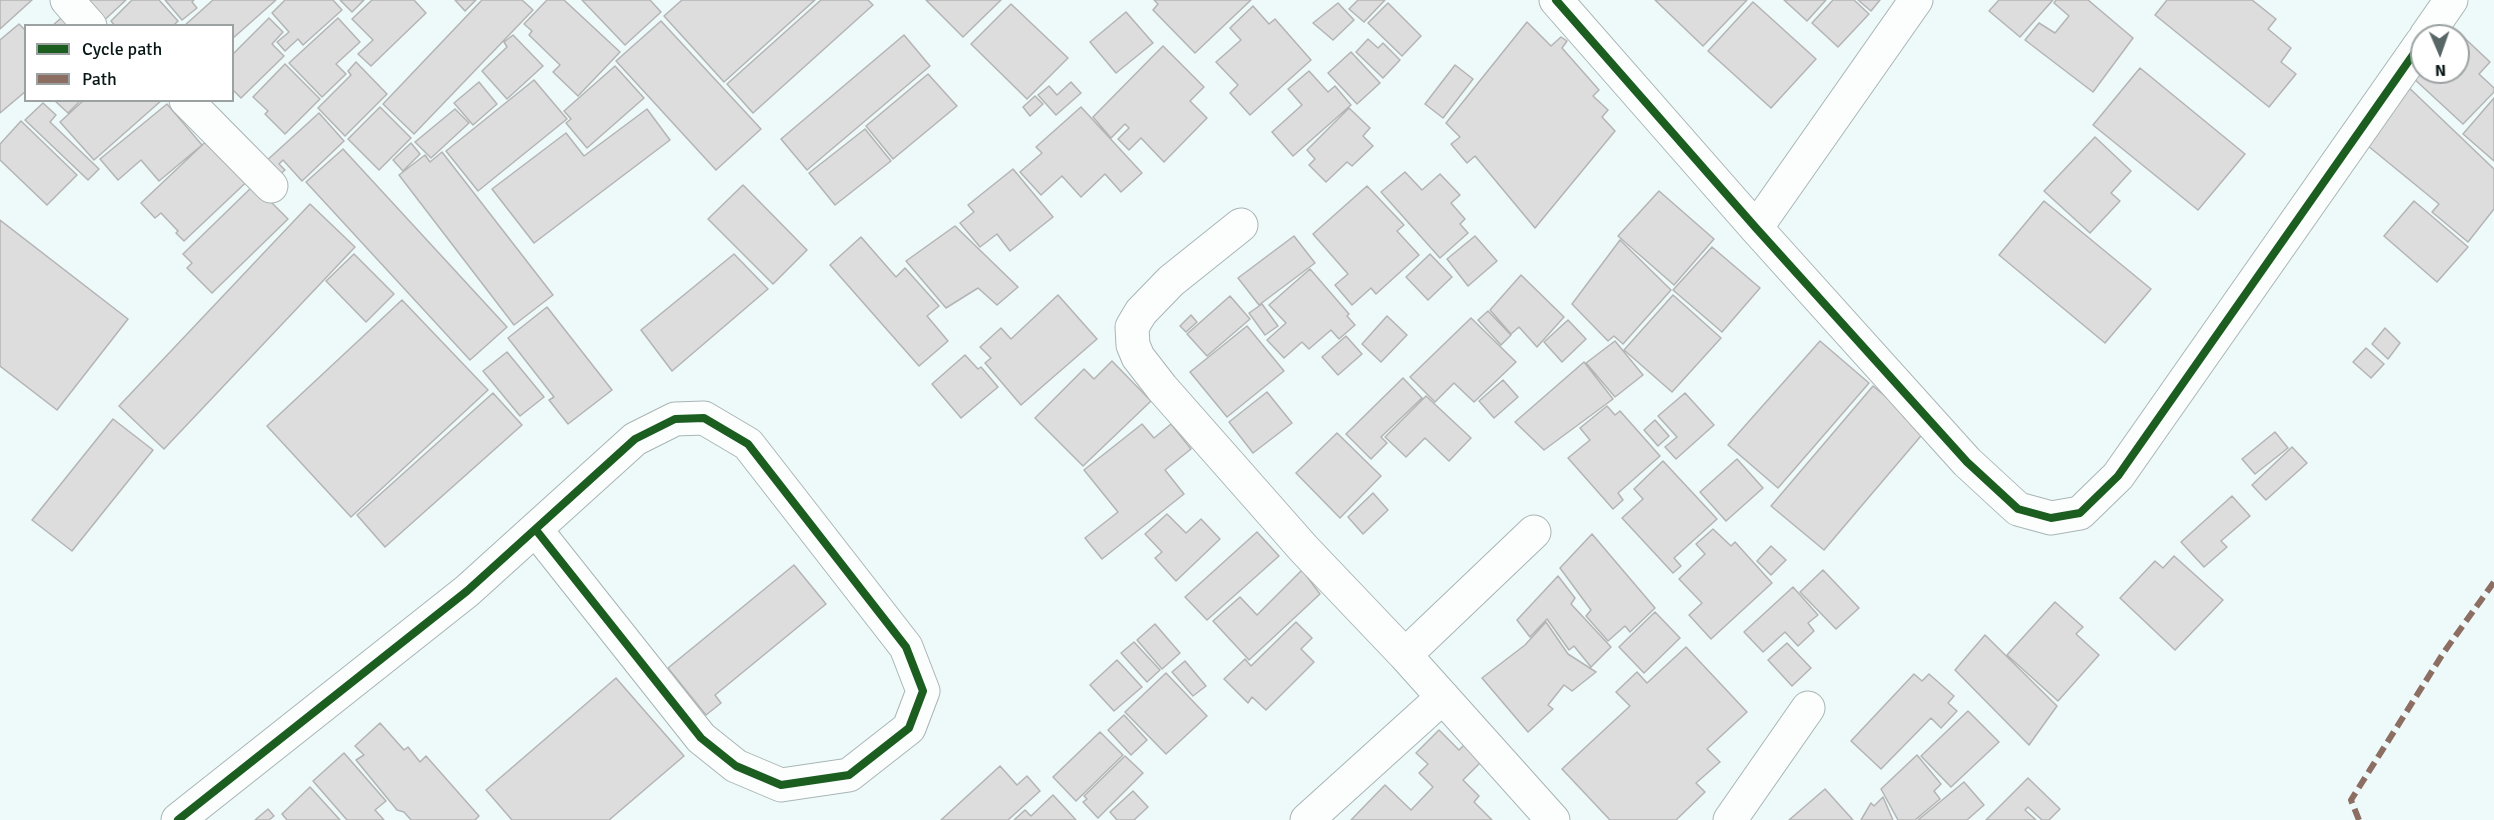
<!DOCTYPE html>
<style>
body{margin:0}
#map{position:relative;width:2494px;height:820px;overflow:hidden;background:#edfaf9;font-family:Signika,sans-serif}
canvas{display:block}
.legend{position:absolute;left:24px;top:24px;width:210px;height:78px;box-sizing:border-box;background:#fff;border:2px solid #9ca2a2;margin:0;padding:8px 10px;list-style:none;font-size:18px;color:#081616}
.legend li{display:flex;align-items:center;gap:12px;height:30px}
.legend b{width:30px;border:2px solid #9ca2a2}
.north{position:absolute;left:2410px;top:24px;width:60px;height:60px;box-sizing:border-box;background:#fff;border:2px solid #9ca2a2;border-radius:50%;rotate:178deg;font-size:16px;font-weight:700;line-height:24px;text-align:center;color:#081616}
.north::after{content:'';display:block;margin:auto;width:21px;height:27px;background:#586665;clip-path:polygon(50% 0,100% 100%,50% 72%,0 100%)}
</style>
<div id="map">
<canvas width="2494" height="820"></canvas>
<ul class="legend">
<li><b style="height:8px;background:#1b5e20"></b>Cycle path</li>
<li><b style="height:8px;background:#8d6e63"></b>Path</li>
</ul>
<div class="north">N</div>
</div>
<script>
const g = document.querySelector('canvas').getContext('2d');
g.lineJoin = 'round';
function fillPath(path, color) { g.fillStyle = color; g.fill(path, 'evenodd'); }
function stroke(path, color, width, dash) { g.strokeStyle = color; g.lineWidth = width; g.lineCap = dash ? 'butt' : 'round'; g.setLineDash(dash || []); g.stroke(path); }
const building = new Path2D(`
 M0 0H32L0 29Z
 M70 0H126L98 26Z
 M132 0H159L178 21 173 26H115L111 21Z
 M165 0H194L192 2 197 8 182 20Z
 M213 0H276L232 39V26H184Z
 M285 0H333L342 10 303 45 298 39 285 51 277 42 289 32 272 13Z
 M340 0H364L352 12Z
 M372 0H414L426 13 371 66 358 54 373 40 352 19Z
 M455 0H476L465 11Z
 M482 0H522L533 10 414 134 383 104Z
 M547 0H564L620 52 578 96 553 72 560 65 529 35 532 31 524 24Z
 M582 0H650L661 12 625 45Z
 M682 0H815L724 82 664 16Z
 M821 0H868L873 5 753 113 727 84Z
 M926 0H1001L963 37Z
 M1154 0H1251L1195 53 1153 10 1158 4Z
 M1358 0H1385L1364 22 1349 9Z
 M1655 0H1747L1703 46Z
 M1784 0H1826L1807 21Z
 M1833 0H1854L1869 14 1838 47 1812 23Z
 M1858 0H1880L1871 11Z
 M1999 0H2053L2020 37 1989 11Z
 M2056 0H2088L2133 38 2093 92 2025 40 2039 23 2055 33 2069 16 2054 3Z
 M2167 0H2252L2276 19 2268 29 2291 48 2281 62 2296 74 2269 107 2155 15Z
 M1753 2 1816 59 1771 108 1708 51Z
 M1338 3 1354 20 1333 40 1313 23Z
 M1388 3 1421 36 1402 56 1368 23Z
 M1011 4 1068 58 1027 99 971 44Z
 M1253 6 1269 24 1275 19 1311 60 1250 115 1230 93 1238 85 1216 62 1241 40 1230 28Z
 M68 12 80 26H52Z
 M1126 12 1153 43 1116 73 1090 42Z
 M269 18 283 32 272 44 284 56 241 98 232 89V55Z
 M338 18 360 42 336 64 346 74 322 97 289 63Z
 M661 21 761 129 716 170 616 61Z
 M1527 22 1551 46 1561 37 1567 41 1562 48 1599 90 1593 96 1608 110 1602 117 1615 131 1535 228 1475 156 1467 163 1451 144 1460 137 1446 123Z
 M19 24 26 31V91L0 113V40Z
 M2457 31 2490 62 2479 74 2494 88V92L2463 124 2412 77 2422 67V72H2458V36H2452Z
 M513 35 543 66 507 99 482 71 507 47 504 42Z
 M904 35 930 66 807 170 781 139Z
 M1368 39 1378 48 1383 43 1400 60 1383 78 1356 52Z
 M1163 46 1204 87 1190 101 1207 118 1164 162 1141 138 1129 150 1118 139 1129 128 1125 124 1111 138 1093 117Z
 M1351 52 1380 83 1357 104 1328 73Z
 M356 62 387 94 345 136 318 108 351 75 348 71Z
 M285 64 320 99 285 134 265 114 268 111 253 97Z
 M1455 65 1473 79 1443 118 1425 104Z
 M615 66 644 98 587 148 566 123 571 119 564 111Z
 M2140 68 2245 154 2198 210 2093 125Z
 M1309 71 1328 92 1335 86 1351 105 1293 156 1272 132 1302 105 1288 89Z
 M928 74 957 106 893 159 866 126Z
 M534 80 567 119 478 191 446 151Z
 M479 82 497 104 473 125 454 103Z
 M1071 82 1081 93 1056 115 1038 95 1049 86 1057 95Z
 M2403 82 2494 169V209L2468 242 2432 212 2439 204 2362 141Z
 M1035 96 1043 104 1030 116 1023 107Z
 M2494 98V161L2463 134Z
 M54 100H81L68 113Z
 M84 100H162L94 160 60 122Z
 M43 103 56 115 50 122 99 169 88 180 25 120Z
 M167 104 202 145 159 181 141 160 118 180 100 159Z
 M380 107 411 138 379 170 348 139Z
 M1081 107 1142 173 1121 192 1105 174 1081 197 1062 176 1041 195 1020 172 1042 153 1036 147Z
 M1349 108 1370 128 1363 136 1373 146 1352 166 1347 162 1326 182 1309 165 1315 159 1307 150Z
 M455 109 469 123 431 158 415 142Z
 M647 109 670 140 534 243 492 189 566 133 584 156Z
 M319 113 344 141 302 181 283 160 279 164 285 170 277 177 264 163Z
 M21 121 77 175 47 205 0 160V144Z
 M865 129 891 161 835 205 809 173Z
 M217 131 256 173 184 241 176 233 178 231 161 213 155 218 141 203Z
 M2095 137 2131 171 2111 193 2120 201 2090 233 2044 191Z
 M411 143 420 154 403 171 393 160Z
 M343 149 507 327 470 360 306 182Z
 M442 152 553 295 514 325 399 175 425 155 430 162Z
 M1013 169 1053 217 1010 251 997 234 980 247 960 223 974 212 968 205Z
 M1405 172 1422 190 1440 174 1460 195 1451 203 1465 219 1460 224 1468 233 1440 258 1381 192Z
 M254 185 288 219 212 293 187 268 192 263 183 254Z
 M743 185 807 250 773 284 708 219Z
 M1367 186 1404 225 1397 231 1419 255 1376 294 1371 288 1352 305 1335 285 1348 274 1313 234Z
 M1659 191 1714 239 1674 285 1618 236Z
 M2044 201 2151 289 2105 343 1999 255Z
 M2414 201 2468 247 2437 282 2384 236Z
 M310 204 355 247 164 449 119 406Z
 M0 220 128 319 57 410 0 366Z
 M955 226 1018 287 997 305 978 288 946 308 906 261Z
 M1294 236 1315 263 1259 305 1238 278Z
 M1475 236 1497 261 1468 286 1447 259Z
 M861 237 896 277 905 268 939 306 927 316 948 341 919 366 830 265Z
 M1620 240 1671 290 1623 344 1614 336 1608 341 1572 304Z
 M1712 247 1760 288 1722 332 1673 290Z
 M354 254 394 294 366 322 326 281Z
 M734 254 768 289 672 371 641 330Z
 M1430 254 1452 277 1428 300 1406 277Z
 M1310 269 1349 314 1347 316 1355 325 1339 339 1331 330 1309 349 1302 342 1284 358 1267 340 1286 323 1269 305Z
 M1521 275 1564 317 1537 347 1519 327 1511 334 1490 310Z
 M1058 295 1097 339 1021 405 985 363 991 358 980 347 1001 328 1011 339Z
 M1673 295 1721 338 1672 392 1624 350Z
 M1230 296 1250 319 1207 356 1187 334Z
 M402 300 488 390 351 517 267 426Z
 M1262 304 1278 326 1265 335 1249 313Z
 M547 307 612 390 568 424 549 400 554 397 508 338Z
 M1488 311 1511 335 1501 345 1478 320Z
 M1191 315 1197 322 1186 332 1180 326Z
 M1387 316 1407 335 1381 362 1362 344Z
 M1471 318 1516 362 1474 402 1454 383 1435 402 1410 377Z
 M1568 320 1586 339 1562 362 1544 342Z
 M1247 326 1284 371 1227 417 1190 372Z
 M2385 328 2400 343 2388 359 2372 344Z
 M1346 336 1362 354 1338 375 1322 357Z
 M1615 341 1643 375 1615 397 1586 363Z
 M1820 341 1869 383 1778 488 1728 445Z
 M2366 348 2384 364 2371 378 2353 362Z
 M507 352 544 397 520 416 483 371Z
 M965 355 978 369 981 367 998 387 961 418 932 384Z
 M1112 361 1151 401 1083 466 1035 418 1084 369 1094 379Z
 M1584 362 1613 399 1544 450 1515 422Z
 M1403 378 1422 398 1381 437 1387 443 1371 459 1346 434Z
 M1503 380 1518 397 1494 418 1479 401Z
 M1873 386 1926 430 1824 550 1771 506Z
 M1267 392 1292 423 1253 453 1229 422Z
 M493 393 522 425 385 547 357 515Z
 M1685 393 1714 425 1676 459 1665 447 1677 437 1658 416Z
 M1426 396 1471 438 1449 461 1425 438 1406 457 1385 437Z
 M1607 406 1615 415 1620 411 1660 456 1618 493 1623 500 1613 509 1568 458 1590 440 1580 428Z
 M113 419 153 450 72 551 32 520Z
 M1655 420 1669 436 1658 446 1644 430Z
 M1142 424 1154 438 1171 424 1191 449 1165 470 1184 494 1102 559 1085 538 1118 512 1084 470Z
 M2275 432 2288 448 2255 474 2242 459Z
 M1337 433 1381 476 1340 518 1296 473Z
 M2292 447 2307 463 2266 500 2252 485Z
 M1737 459 1763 488 1726 521 1700 492Z
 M1663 461 1717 519 1674 558 1681 566 1673 573 1622 518 1643 499 1634 489Z
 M1373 493 1388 510 1363 534 1348 517Z
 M2232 496 2250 516 2221 541 2227 547 2204 567 2181 542Z
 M1167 514 1186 533 1201 519 1220 539 1176 581 1155 558 1162 552 1145 534Z
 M1713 529 1731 546 1735 542 1772 583 1711 639 1689 615 1702 603 1679 579 1705 554 1696 544Z
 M1257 532 1279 556 1207 620 1185 597Z
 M1592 534 1655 608 1630 632 1625 626 1608 641 1586 616 1591 610 1560 568Z
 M1771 546 1786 560 1771 575 1757 561Z
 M2174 556 2223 600 2175 650 2120 598 2155 561 2163 568Z
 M794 565 826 604 715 695 721 703 706 715 668 668Z
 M1302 570 1320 594 1249 660 1213 621 1240 597 1257 615Z
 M1823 570 1859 608 1836 629 1800 592Z
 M1558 576 1575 598 1571 604 1611 647 1591 667 1574 646 1569 650 1547 619 1530 637 1517 620Z
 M1793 587 1818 615 1808 623 1814 631 1798 646 1785 632 1763 652 1744 632Z
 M2055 602 2083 627 2076 634 2099 655 2058 701 2007 655Z
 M1655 612 1680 638 1644 673 1619 647Z
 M1296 622 1312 638 1301 649 1314 662 1266 710 1252 697 1248 703 1224 679 1245 659 1251 666Z
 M1546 622 1568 654 1596 672 1572 691 1564 685 1548 705 1553 709 1528 732 1482 678 1525 645Z
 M1155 624 1180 653 1162 669 1137 640Z
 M1985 635 2057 706 2029 745 1955 670Z
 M1134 642 1160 670 1147 682 1121 653Z
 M1787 643 1811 668 1792 686 1768 660Z
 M1686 647 1747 712 1707 749 1720 762 1696 783 1705 792 1676 820H1610L1562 769 1630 706 1616 692 1637 672 1647 683Z
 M1117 660 1142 687 1114 711 1090 685Z
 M1185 661 1206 686 1193 696 1172 672Z
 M1166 673 1207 716 1166 754 1125 712Z
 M1914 674 1922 681 1929 674 1954 696 1948 703 1957 711 1941 728 1931 718 1881 769 1851 741Z
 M616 678 684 756 609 820H512L486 790Z
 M1968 711 1999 742 1951 787 1921 756Z
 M1124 715 1147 740 1131 755 1108 730Z
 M380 723 404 750 408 747 420 762 426 756 479 816 475 820H411L404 812 397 810 356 760 364 755 355 746Z
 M1439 730 1459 750 1464 745 1481 762 1463 780 1479 796 1474 802 1492 820H1351L1385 785 1411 810 1433 787 1419 773 1428 764 1416 753Z
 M1100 732 1123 755 1076 801 1053 777Z
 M344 753 386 801 375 810 384 820H347L313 781Z
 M1917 755 1941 784 1934 791 1940 799 1915 820H1898L1881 789Z
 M1125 756 1143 773 1098 818 1083 802 1087 799 1084 796Z
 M1000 766 1017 785 1027 776 1040 791 1008 820H941Z
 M2028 778 2060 809 2049 820H2042L2028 807 2025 810 2036 820H1986Z
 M1964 782 1984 805 1967 820H1918Z
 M310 787 340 820H287L282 814Z
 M1825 789 1853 820H1789Z
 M1133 791 1148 807 1134 820H1117L1110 812Z
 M1053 795 1076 820H1014L1025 810 1031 816Z
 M1883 797 1893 820H1861L1871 803 1874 806Z
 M268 809 274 816 269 820H255Z`);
fillPath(building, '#deddde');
stroke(building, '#b4b4b5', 1.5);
const minor = new Path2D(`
 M67 0 90 26
 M1556 0 1756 228 1967 462 2018 509 2051 518 2080 513 2118 476 2422 42
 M2426 36 2451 0
 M186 100 271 186
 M1241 225 1171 281 1141 312 1132 327 1133 345 1138 357 1162 388 1304 549 1405 655 1553 820
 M1756 228 1916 0
 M1405 655 1534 532
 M178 820 467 591 635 439 675 419 704 418 748 444 906 647 923 691 909 728 849 775 781 785 736 766 701 738 536 530
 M1307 820 1443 697
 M1730 820 1808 708`);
stroke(minor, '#a9b5b5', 35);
stroke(minor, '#fcfefe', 33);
stroke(new Path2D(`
 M2359 820 2351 800 2444 652 2494 582`), '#8d6e63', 6, [12, 6]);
stroke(new Path2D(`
 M1556 0 1756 228 1967 462 2018 509 2051 518 2080 513 2118 476 2422 42
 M178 820 467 591 635 439 675 419 704 418 748 444 906 647 923 691 909 728 849 775 781 785 736 766 701 738 536 530`), '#1b5e20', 8);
</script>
